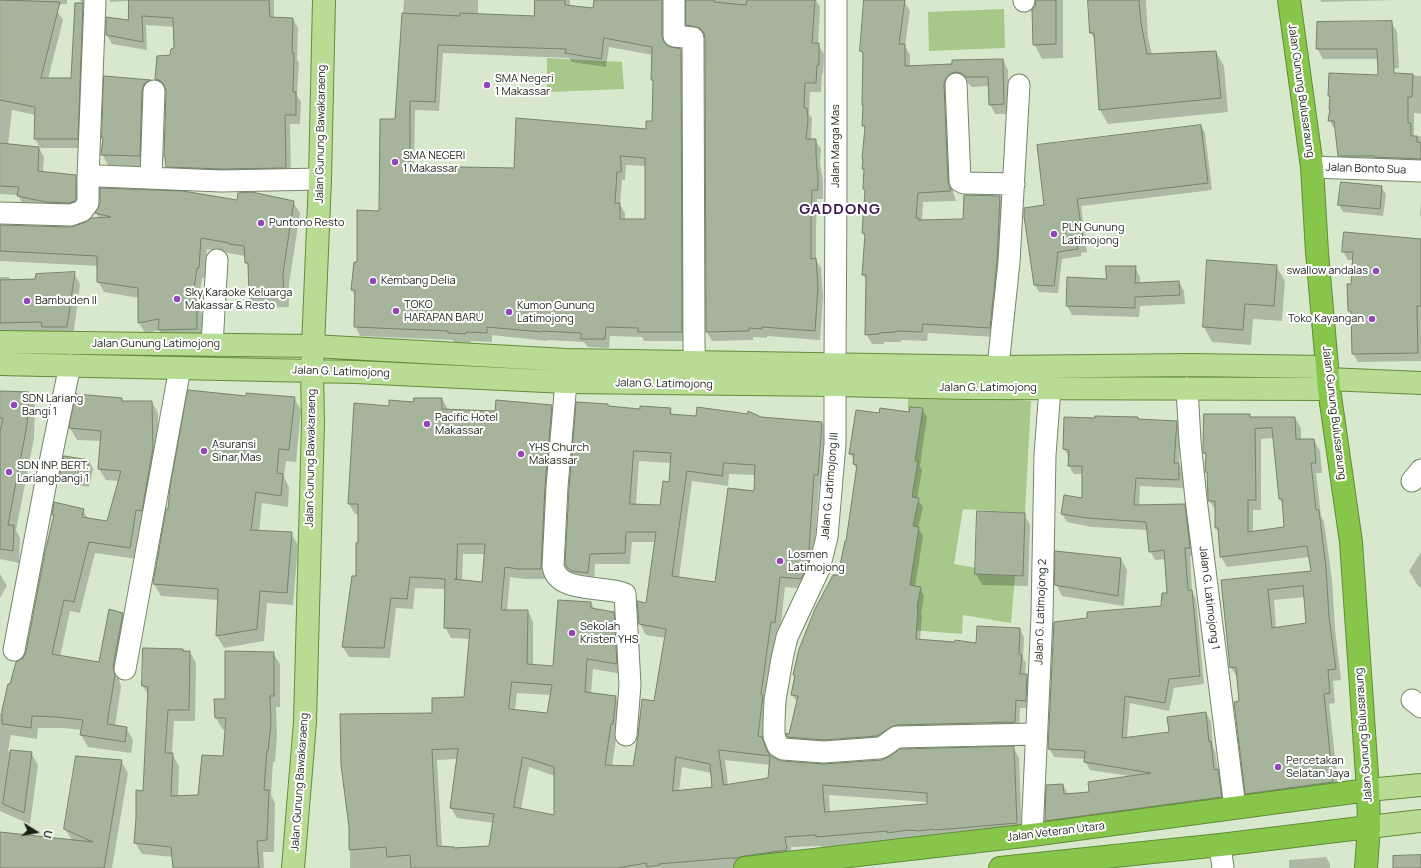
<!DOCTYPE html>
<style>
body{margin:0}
#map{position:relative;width:1421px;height:868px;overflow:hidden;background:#d8e8cd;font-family:Manrope,sans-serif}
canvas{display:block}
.north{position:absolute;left:16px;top:812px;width:40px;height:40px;-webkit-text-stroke:3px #fff;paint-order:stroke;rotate:101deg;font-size:11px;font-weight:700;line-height:16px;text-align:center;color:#1c2117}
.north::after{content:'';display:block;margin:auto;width:14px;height:18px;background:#1c2117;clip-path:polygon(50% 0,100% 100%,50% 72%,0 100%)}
</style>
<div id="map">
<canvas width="1421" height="868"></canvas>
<div class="north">U</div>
</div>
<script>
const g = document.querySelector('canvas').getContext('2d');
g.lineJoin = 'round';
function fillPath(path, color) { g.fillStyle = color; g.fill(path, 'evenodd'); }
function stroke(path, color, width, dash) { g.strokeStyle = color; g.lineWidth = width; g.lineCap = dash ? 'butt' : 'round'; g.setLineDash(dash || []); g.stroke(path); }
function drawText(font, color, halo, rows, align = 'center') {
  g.font = font + ' Manrope,sans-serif'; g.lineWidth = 4; g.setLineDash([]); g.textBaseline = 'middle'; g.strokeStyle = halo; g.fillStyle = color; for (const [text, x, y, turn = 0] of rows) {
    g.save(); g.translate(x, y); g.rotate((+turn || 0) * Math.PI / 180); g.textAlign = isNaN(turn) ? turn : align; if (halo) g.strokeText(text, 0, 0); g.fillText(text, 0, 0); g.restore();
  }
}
fillPath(new Path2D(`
 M1004 9 1005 48 929 51 928 12Z
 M547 58 622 62 624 89 547 92Z
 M908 394 1031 401 1025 513 963 509 954 564 1015 575 1011 623 963 615 962 634 909 630Z`), '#a6c98b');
fillPath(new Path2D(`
 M0 0H67V4L27 5 57 11 63 20 48 79H72L82 14 87 23 82 148H39L44 157 43 173 75 176 81 186V208L23 205 18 195 0 194ZM12 110 36 115 35 139 40 148 8 145Z
 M80 0H93L90 3H82Z
 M109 0H274V18L293 19 298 28 297 59 299 63 297 96 301 102 300 124H290L291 177 172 176 166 166V160L165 157 167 91 162 88 156 79 175 49 174 27 146 25 147 50 112 44 107 35 129 21 130 1 111 2Z
 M393 0H478V15L535 17 536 0H570V7L594 9 595 0H672L667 42 660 31 659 32 667 46 680 50 686 59 687 341H644L642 337 610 336 609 348 588 347 584 342 547 340V341L492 335V342L471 341 470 343 454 342 453 340 360 336 355 326V296L352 290 358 263 380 212 396 120 404 0ZM609 47 653 55 652 80 654 83 653 122 647 130 515 169 414 167 415 110 439 111 443 53 569 58 572 62 606 67ZM626 165 646 166V220H625V213L620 205 622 180H625Z
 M687 0H816L820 7 818 44 824 54 823 74H822L821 92H810L809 114 812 118 811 140H815L821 149 820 163 823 181V199H817L816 230V260L821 268 823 297 820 340 767 336V338L753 337V340L712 341 707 332 706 37 692 34 687 25Z
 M865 0 904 1 910 11 905 46 910 55V67L953 65 1003 60 1008 70 1009 114H995L990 104V86L972 87 968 83 962 81 949 95 953 192 956 201 923 202 922 221 964 220 999 197 1005 206 995 337 928 333 927 341 901 340V342H884V344H872L866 334 867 281 863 275 866 238 863 233 865 192 864 189 865 171 863 169 865 129 863 126 864 55 862 51Z
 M1037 0H1063V58L1042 59 1034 44Z
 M1089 0H1146L1148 38 1152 54 1216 52 1224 66 1228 112 1108 124 1100 110 1095 40 1091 33Z
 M1320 0H1395L1322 2Z
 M1391 22 1397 32 1399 68 1392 69 1396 74 1421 76V114L1414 113V137L1421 136V160L1420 162H1342L1338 156 1336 128 1333 127 1330 121 1331 111 1330 109 1331 98 1329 96 1330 74 1379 76 1378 59H1323L1317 48Z
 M105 77 151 81 157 91 146 167 108 165 102 154Z
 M1201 126 1205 133 1212 190 1081 206 1087 252 1081 253V256L1062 259 1058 293 1039 292 1035 285 1046 206Z
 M1381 187 1386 194 1383 216 1343 212 1339 205Z
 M237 201 293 202 300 213 289 284V307L256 308 250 298 249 269 246 262 245 256 207 249 205 278H202L198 305 203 316 202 339 165 340 159 330 145 333 139 323V298L104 292 98 281V266L0 261V226L71 228 100 219 96 213Z
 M1421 201V217L1420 215Z
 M1421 240V361L1358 362 1353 354 1352 317 1349 311 1353 260H1348L1343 251Z
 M1208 261 1276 266 1285 281 1282 321 1253 319 1251 345 1212 342 1204 327Z
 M1135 267 1140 277V284L1179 282 1184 291 1185 304 1140 306 1139 317 1072 315 1067 306 1107 280Z
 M74 273 80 284 73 337 0 333V277H9L12 281 36 280Z
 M0 392 29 393 35 405 34 438 16 530 20 538 19 563 0 559V437L2 429H0Z
 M247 397 294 398 301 410 296 462 286 461 284 477 289 487 288 507 262 503 259 532 291 533 298 545 293 605 267 603 264 641 224 648 217 636 218 600 161 596 154 584 167 510Z
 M122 399 124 402H152L158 413 159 460 137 559 95 553 80 613 70 611 60 657 100 663 122 614 129 625 119 679 121 687 115 726 126 728 133 740 131 753 88 747 81 735 82 730 64 728H38L37 739 11 735 8 751 31 753 38 765 30 824 0 811V713L3 714 10 686 27 653 54 517 53 515 83 510 88 519 108 522 119 481 106 480 99 469 101 441 77 440 70 428Z
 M442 399 448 409 496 412 551 406 557 417 547 579H525L510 577 507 611H528L533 622V666L554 667 591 603 595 610 613 613 619 623 622 674 593 669 591 694 615 697 621 708 612 766 633 767 654 702 666 638 646 635 640 624 638 602 647 604 655 542H632L630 564H595L594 583 574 578 567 567 608 405 609 408 641 410 670 409 673 415 761 418 822 423 828 433 824 485H819L813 575 807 589 785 587 780 633 777 632 767 704 768 706 764 742 770 756 782 762 825 765 1013 747 1019 758 1022 834 893 841 823 847 822 846 791 847 792 860 744 868H350V827L433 714 465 698 470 639 451 638 445 627 446 589 415 588 413 609 396 608 390 658 349 657 343 647 357 577 359 544V514H355L349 504 390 407ZM639 461 671 463 669 483 661 506 636 505ZM729 474 756 475 754 493 716 583 679 578 692 481 728 486ZM463 554H485L483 583 462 581ZM517 693 551 695 548 714 515 710ZM458 759 451 808 457 818 494 823 489 847 455 849 454 848 442 847 437 760ZM725 760 770 765 769 779 728 785ZM529 767 555 776V816L521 810ZM682 767 711 773 713 788 679 792ZM829 795 928 802V805L830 813Z
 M922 409 927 417 920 466 922 470 917 499 923 507 918 528 923 536 915 587 920 588 924 596 921 614 922 616 920 640 977 645 1020 629 1024 637 1023 658 1026 663 1025 675H1027L1031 683 1030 708H1020L1019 730 881 744 793 745 788 737 790 735 797 702 792 695 796 677 794 674 839 576 847 542 857 471 854 464V460L850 454 880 415 910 413Z
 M1250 415 1251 418H1295L1301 428V440H1314L1320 451 1322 473H1316L1321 516 1324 522 1332 580 1335 629 1341 680 1333 681 1335 703 1329 704 1339 792 1252 804 1246 793 1238 678 1231 668 1222 581 1312 572 1310 557 1227 567 1221 557 1220 535 1216 528V511L1209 500 1208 474 1206 471 1207 458 1204 453ZM1274 438 1280 499 1284 506 1285 528 1253 532V510H1261V439ZM1305 597 1307 624 1276 628 1274 600Z
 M1065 418 1176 422 1181 431 1179 464 1184 472 1183 488 1140 486 1139 506H1184L1189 514 1194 556H1190L1192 591 1196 599 1204 684 1174 688 1169 711 1130 703 1127 738 1170 733 1206 713 1211 722 1213 747 1215 751 1218 770 1222 779 1226 805 1050 829 1046 820 1063 785 1068 794 1091 793 1130 776 1090 770 1085 761V759L1054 757 1049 748 1162 607 1168 594 1165 559 1155 560 1150 551 1148 530 1092 527 1067 522 1062 514 1083 499V474H1074L1069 466V458L1064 449Z
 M64 457 89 461 93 469 89 487 65 483 61 475Z
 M1024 514 1030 525 1028 586 982 585 976 574Z
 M1421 552V588L1418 586 1409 571Z
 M1121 559 1127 570 1124 606 1062 596 1056 584Z
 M0 574 7 586 0 598Z
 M183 650 184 652H190L196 663 195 721H174L172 754 179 766 178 797 199 796 224 757 226 729 223 730 216 718V700H226L273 653 280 664V707H276L277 736 275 762H273L271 795 275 803 274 852H263L264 868H174L173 857 142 854 135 843 144 792 148 695 143 686Z
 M121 761 128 773 112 868H0V833L72 840 65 829Z
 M1326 857 1330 864V868H1289V860Z`), '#0003');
const building = new Path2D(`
 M0 0 60 2 41 78H71L75 3H83L78 139H34L35 107 0 100Z
 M129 0H269L270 17 293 18 292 53H294L293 92H296V115H285L286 168 221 169 166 167 165 157H164L166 91 164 85 161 81 155 79 157 56 170 55 171 49 174 48 173 18 142 16 143 42 106 35V17L128 20Z
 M535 0H565V5L593 8 594 0H662V36L663 41 668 46 681 49 682 332H638V328L606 327 605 339H581V333L542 331V332L487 327V333L466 332V334L448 333V331L354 327 355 290H351L354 262H357V210L379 211 380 119H395L402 13 460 16V13L534 16ZM604 38 652 47 651 80H653L652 121H646V129L516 118 514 168 410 166V101L435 102 438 45 566 49 565 53 601 59ZM621 156 645 158V219H620V203H615L617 172H621Z
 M686 0H714V2L746 5 747 0H815L812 43H819V65H817L816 83H805L804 108H807L808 120 806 139H816V153L817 171H818V190H812L811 220V259L816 258 818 287 815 331 762 327V329L749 328V331L706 332 705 38 704 33 700 28 686 25Z
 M864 0H905L899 44H905V66L952 64V60L1003 59 1004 104 989 105 988 77H966L961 73 956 72 950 74 946 78 944 84 948 181 951 191 918 193 916 218H919V220L963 219 964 195 1000 196 997 261 990 328 923 324 922 332 896 331V332L879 333V334L865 335 866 275H862L865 234 862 233 865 190 863 189 864 169H862L863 159H862L865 126H862L863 105H862L863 52 860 51Z
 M1036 0H1056V44L1033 45 1032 9 1035 7Z
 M1088 0H1139L1141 23 1147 54 1216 51 1221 98 1099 110 1094 33H1090Z
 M1392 21 1394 73 1413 74 1412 97H1408V123H1411V136H1417V142L1421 143V159L1374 157V156H1338L1334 121H1328L1330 109H1329L1330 96H1328L1329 73 1378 75 1377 49H1316L1317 22Z
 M104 76 151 80 148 81 144 84 142 91 140 156 101 155 103 138H102Z
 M1201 125 1208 183 1077 199 1084 245 1077 246 1078 249 1058 252 1054 286 1034 285 1024 216V208L1044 205 1037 145Z
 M0 143 39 147 38 171 76 175V199L75 201 69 203 46 202 17 196 19 187 0 186Z
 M1341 182 1382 186 1380 209 1338 205Z
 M100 188 183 191 237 200 238 193 252 192 294 201 283 273 284 297 249 298 248 263H245L244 246 229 244V243L201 238 199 268H197L193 294 197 304V329L158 330 159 319 138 323V288L97 282V256L0 251V225L71 227 86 222 92 218 111 217 95 213 100 203Z
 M1344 232 1421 239V306H1417L1418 353 1352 354 1351 311H1348L1347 284H1351L1353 252H1342Z
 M1207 260 1277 265 1274 306 1245 304 1243 330 1203 327Z
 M1106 266H1136L1135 283 1179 281 1180 295 1135 297V308L1066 306 1067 277 1106 279Z
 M75 272 67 327H42L41 322 0 323V280L35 279 36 274Z
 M188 390 246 396V393L295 397 289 450 279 449 277 473 283 474 281 496 256 492 251 530 292 532 287 593 260 591 257 629 216 636 218 589 153 584 166 509H168L170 487Z
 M0 391 29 392 27 425 8 525H14L13 551 0 549V432L3 418H0Z
 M76 394 122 398V401H152L153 448 142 511 136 510 130 548 89 542 74 602 64 600 52 654 99 662 109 609 123 613 113 667 115 675 107 724 127 727 125 742 80 735 83 720 57 717 32 716 31 728 2 724V710L8 684H10L16 662 23 658 26 652 45 552 54 515H52L54 502 84 509 82 517 107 521 121 471 98 469 101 431 69 428Z
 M414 398H442V409L495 411 496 400 552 405 545 486 541 569H518L505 567 501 610H528L527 664 553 666 558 600 591 602V608L614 612 617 664 587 659 585 692 616 696 613 724H611L605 765 633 766 638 736 642 699 654 701 666 629 639 624 637 601 646 603 656 532H626L625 553 590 554 588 573 572 571 567 568 565 564 569 488 576 402 608 404V406L640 409V406L671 408 670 414 696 416 697 407 748 414V411L761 417 822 422 818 475H814L808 564 801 579 780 577 775 623 771 622 761 694 763 695 758 736 762 737 767 751 771 756 777 759 782 761 823 764 882 760 890 756 900 749 1014 746 1017 823 949 829 933 830V829L919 831 908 830 887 833V831L816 837V835L785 837 787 850 744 856 737 858H730L659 864 660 865 647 867 646 863 618 868H411L410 855 387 857 386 847 349 850V827L341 765 340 714 432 713V698L464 697 470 629 444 628 445 579 410 577 407 599 391 598 384 648 342 647 352 576H356V543H358V504H348L354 403 389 406V400L413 402ZM634 451 671 453 669 482 663 481 660 505 630 504ZM724 463 755 465 754 491 728 488 715 582 672 576 687 471 722 476ZM458 544H485L482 582 454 579H456ZM512 682 552 685 547 713 509 709ZM458 749 450 808 494 814 489 846 454 848V847L437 846 432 750ZM719 750 770 756 768 778 724 785ZM523 757 554 767V815L514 807ZM676 757 710 764 712 787 673 791ZM823 785 927 793V804L825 812Z
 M910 407 923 408 915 461H918L912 497 919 498 913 526 919 527 910 585 921 587 917 607H918L916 639 954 642 955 640 976 643 977 626 1020 628 1019 654 1022 655 1020 674H1027L1026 701 1016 700 1015 722 897 725 891 727 877 736 824 740 787 737 786 733 789 734 798 696 791 695 795 675H793L799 649 815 609 833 575H838L845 541H846L857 465 853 464 854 454H849L856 410 879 413 880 408 909 412Z
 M1204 414H1250V417H1295L1296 439H1314L1316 463H1311L1316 510H1319L1326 568 1329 617 1336 669 1328 670 1330 693 1324 694 1333 782 1245 794 1234 702 1239 701 1236 667 1230 668 1221 580 1311 571 1307 546 1220 557 1218 528H1215V501H1208V498L1207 472H1205L1206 453H1203V452ZM1272 428 1279 499H1282L1284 527 1248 532V500H1256L1255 429ZM1303 586 1306 623 1272 628 1268 590Z
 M1095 416 1138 417V419L1177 421 1174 463H1179V480L1136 478 1134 505 1185 504 1190 548H1185L1188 590H1192L1200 676 1169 679 1165 703 1125 696 1122 738 1169 732 1167 717 1206 712 1209 742 1211 741 1214 770 1218 769 1222 797 1045 821 1046 785 1063 784 1064 794 1089 792 1088 782 1151 773 1084 762 1085 751 1048 749 1054 622 1087 618V612L1161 606 1162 593H1167L1164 550 1149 552 1146 522 1086 518 1061 514 1064 495 1082 498V466H1068L1069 450 1063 449 1064 417 1095 418Z
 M64 456 89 460 86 480 60 475Z
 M977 511 1025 513 1023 576 975 574Z
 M1055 551 1121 558 1118 596 1055 585Z
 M143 648 183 649V651H190L189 710H168L165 753H173L171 796 198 795 202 755 223 756 226 718H215L214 699H225V651L274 652V696H270L271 724 268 751H267L264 790H269L267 840 257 841 259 868H173L171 847 134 843 136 818V790L143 791 148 687 142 686Z
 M11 750 32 752 24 813 3 804Z
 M76 756 122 760 104 868H0V832L93 842 64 829Z
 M1421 855V868H1393V856Z`);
fillPath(building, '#a5b49a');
stroke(building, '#75836a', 1);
const minor = new Path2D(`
 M674 0V36L693 38 694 345 695 380
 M1024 0V1
 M956 84 960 181 964 183 1014 184
 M1312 167 1421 171
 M99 176 221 181 320 179
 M151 178 154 91
 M0 213 71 215 82 211 88 203V177L95 0
 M212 345 217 260
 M835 364 836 191V0
 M998 367 1009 262 1019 85
 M566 382 557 487 553 566C557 594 605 585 625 594L630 685 626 735
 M835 385V444L827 537 819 569 787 637 782 659 775 700 774 722V736L778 746 783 749 824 752 879 748C885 747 891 740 897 737L1036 734
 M1187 388 1190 441 1196 499 1235 808
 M1412 481 1421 470
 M14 650 45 487 70 365
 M125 669 180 368
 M1412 700 1421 707
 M1032 835 1042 616 1045 455 1050 388
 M1220 845 1223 868`);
const major = new Path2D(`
 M0 342 313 346 566 360 998 367 1191 365 1327 367
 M0 364 356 372 566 382 835 385 969 388 1329 389
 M1328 379 1421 383
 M1368 790 1421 785
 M1369 827 1421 821
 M293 868 305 722 313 423 312 371 320 179 324 0`);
const highway = new Path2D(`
 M1289 0 1312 167 1317 252 1329 389 1351 542 1368 790 1369 827 1366 868
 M745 868 1032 835 1368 790
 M1000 868 1220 845 1369 827`);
stroke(minor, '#77856c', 23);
stroke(major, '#628c39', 24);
stroke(highway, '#628c39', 24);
stroke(minor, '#fff', 21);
stroke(major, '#b8dc93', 22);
stroke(highway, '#88c54b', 22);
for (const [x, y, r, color] of [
 [487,85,4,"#9248ba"],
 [395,162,4,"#9248ba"],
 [261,223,4,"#9248ba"],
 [1054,234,4,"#9248ba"],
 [1376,271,4,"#9248ba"],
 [373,281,4,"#9248ba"],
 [177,299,4,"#9248ba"],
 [27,301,4,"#9248ba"],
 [396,311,4,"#9248ba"],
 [509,312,4,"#9248ba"],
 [1372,319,4,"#9248ba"],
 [14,405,4,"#9248ba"],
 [427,424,4,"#9248ba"],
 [204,451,4,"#9248ba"],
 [521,454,4,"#9248ba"],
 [9,472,4,"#9248ba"],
 [780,561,4,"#9248ba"],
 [572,633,4,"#9248ba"],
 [1278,767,4,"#9248ba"]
]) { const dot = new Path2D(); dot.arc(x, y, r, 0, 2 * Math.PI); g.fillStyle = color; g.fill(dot); stroke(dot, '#fff', 1.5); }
drawText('11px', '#1c2117', '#fff', [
 ["SMA Negeri",495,79],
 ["1 Makassar",495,92],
 ["SMA NEGERI",403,156],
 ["1 Makassar",403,169],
 ["Puntono Resto",269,223],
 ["PLN Gunung",1062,228],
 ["Latimojong",1062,241],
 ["swallow andalas",1368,271,"right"],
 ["Kembang Delia",381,281],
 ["Sky Karaoke Keluarga",185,293],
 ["Makassar & Resto",185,306],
 ["Bambuden II",35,301],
 ["TOKO",404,305],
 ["HARAPAN BARU",404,318],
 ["Kumon Gunung",517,306],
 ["Latimojong",517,319],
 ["Toko Kayangan",1364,319,"right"],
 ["SDN Lariang",22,399],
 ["Bangi 1",22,412],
 ["Pacific Hotel",435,418],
 ["Makassar",435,431],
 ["Asuransi",212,445],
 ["Sinar Mas",212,458],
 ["YHS Church",529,448],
 ["Makassar",529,461],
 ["SDN INP. BERT.",17,466],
 ["Lariangbangi 1",17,479],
 ["Losmen",788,555],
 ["Latimojong",788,568],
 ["Sekolah",580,627],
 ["Kristen YHS",580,640],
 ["Percetakan",1286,761],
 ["Selatan Jaya",1286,774]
], 'left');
drawText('11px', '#1c2117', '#fff', [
 ["Jalan Gunung Bulusaraung",1301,91,82],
 ["Jalan Gunung Bawakaraeng",321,134,-89],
 ["Jalan Marga Mas",836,146,-90],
 ["Jalan Bonto Sua",1366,169,2],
 ["Jalan Gunung Latimojong",156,344],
 ["Jalan G. Latimojong",341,372,2],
 ["Jalan G. Latimojong",664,384,1],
 ["Jalan G. Latimojong",988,388],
 ["Jalan Gunung Bulusaraung",1334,413,83],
 ["Jalan Gunung Bawakaraeng",311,458,-89],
 ["Jalan G. Latimojong III",830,486,-85],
 ["Jalan G. Latimojong 1",1209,598,83],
 ["Jalan G. Latimojong 2",1041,612,-88],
 ["Jalan Gunung Bulusaraung",1364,735,-94],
 ["Jalan Gunung Bawakaraeng",300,782,-86],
 ["Jalan Veteran Utara",1056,832,-7]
]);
g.letterSpacing = '1px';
drawText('bold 15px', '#3a164d', '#fff', [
 ["GADDONG",840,210]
]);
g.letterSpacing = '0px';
</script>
